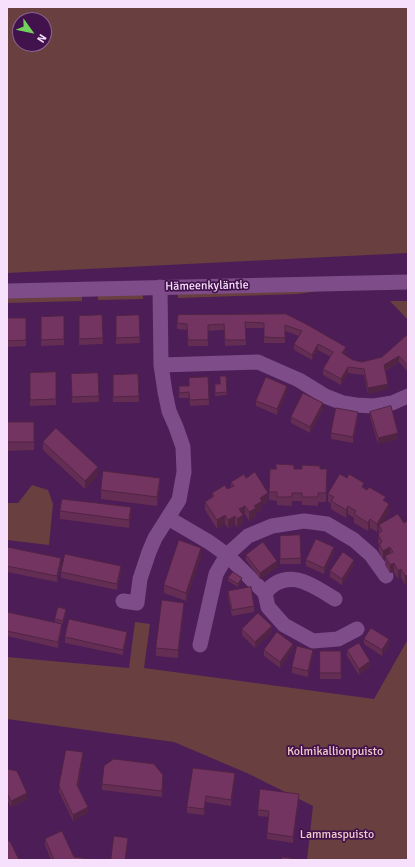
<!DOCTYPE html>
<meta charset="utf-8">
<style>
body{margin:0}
#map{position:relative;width:415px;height:867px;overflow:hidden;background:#4c1d56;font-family:Signika,sans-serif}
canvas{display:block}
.frame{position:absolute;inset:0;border:8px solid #f7e0fb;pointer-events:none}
.north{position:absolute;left:12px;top:12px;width:40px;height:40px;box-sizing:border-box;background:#41124b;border:1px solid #8a6491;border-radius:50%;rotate:123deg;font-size:11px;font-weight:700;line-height:16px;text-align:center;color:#f7e0fb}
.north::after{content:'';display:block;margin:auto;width:14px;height:18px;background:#72d25d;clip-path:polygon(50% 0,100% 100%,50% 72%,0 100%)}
</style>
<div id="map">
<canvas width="415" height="867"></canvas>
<div class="frame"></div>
<div class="north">N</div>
</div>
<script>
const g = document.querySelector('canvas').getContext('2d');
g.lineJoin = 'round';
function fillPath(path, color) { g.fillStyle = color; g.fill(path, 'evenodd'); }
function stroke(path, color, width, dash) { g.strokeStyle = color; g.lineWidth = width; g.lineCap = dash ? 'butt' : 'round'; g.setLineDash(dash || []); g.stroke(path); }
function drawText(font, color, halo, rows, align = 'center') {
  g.font = font + ' Signika,sans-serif'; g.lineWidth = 3.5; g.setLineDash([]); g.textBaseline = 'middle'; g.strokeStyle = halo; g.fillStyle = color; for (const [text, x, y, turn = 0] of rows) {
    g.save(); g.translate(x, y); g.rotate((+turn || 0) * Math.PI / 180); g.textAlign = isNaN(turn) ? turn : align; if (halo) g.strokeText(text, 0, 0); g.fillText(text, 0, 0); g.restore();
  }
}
fillPath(new Path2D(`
 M7 7H408V253L7 273ZM20 20H44V44H20Z
 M177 291H319L298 294 178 298Z
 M143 292V299L98 300V293Z
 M82 294V301L7 303V296Z
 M390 301H408V320Z
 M32 485 48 490 53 504 49 545 7 540V503H18Z
 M135 622 150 624 144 668 374 699 408 639V860H307L313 806 249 774 174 742 7 719V657L129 668Z`), '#6a3f3f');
stroke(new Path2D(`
 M7 291 408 282
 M161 365 258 362 299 380 325 396 343 403 356 405 374 406 392 403 408 396
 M168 518 209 542 227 555 265 593 268 607 284 625 313 641 338 639 357 629
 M265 593C287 566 312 585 335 599
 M123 601 137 603 140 579 149 552 155 538 179 500 184 472 183 447 176 427 169 411 165 392 161 365 160 287
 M200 645 216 574 227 555 248 536 272 526 304 521 327 524 354 540 371 555 386 576`), '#7e4d89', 15);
fillPath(new Path2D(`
 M286 314 346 353 344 355 353 360 362 362 382 357 408 334V372L399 362 385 371 388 389 368 394 364 375 348 373 341 385 323 375V369L331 357 318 350 312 360 294 350V344L299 336 285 331V343H264V328H246V345L225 346 224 330 208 331V346H188L187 330 177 329V323Z
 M102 315 103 344 79 345V316Z
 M139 315 140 343 116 344V316Z
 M64 316V345L41 346V317Z
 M7 318H26V346L7 347Z
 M56 372V405L30 406V373Z
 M98 373 99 402 72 403 71 374Z
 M138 374 139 402H113V375Z
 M226 376 227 395 215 396V384H220Z
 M179 386 209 399V405L190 406 189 398H179Z
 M287 391 277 415 256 406V401Z
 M323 409 310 433 291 423V417Z
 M370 412 398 439 378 444 370 417Z
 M358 418 353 443 331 439V433Z
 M7 422H34V450L7 451Z
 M43 442 98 475 85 489 43 450Z
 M270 469H327L326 502H318V506L302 505V501H292V506L277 505V501L269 500Z
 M246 478 268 502 262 505V510L256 513V517L249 521 245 514 243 515V524L237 527 235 524 228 528 225 524 217 529 205 510V502L212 497V493L227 489 231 487V482Z
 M160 486 157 506 101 499V490Z
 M364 488 386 502 389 512 382 523H408V583L405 585 401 577 398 579 394 572 390 573 385 565V558L383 559 379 552V544L378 543 379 528 377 532 370 528 368 531 354 523V518L348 514 346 518 331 509V504L328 502V494Z
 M60 511 131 516 129 528 60 519Z
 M300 535 301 564H280V536Z
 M7 547 61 564 57 582 7 572Z
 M334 553 324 574 306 566V560Z
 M246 555 277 567 260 579 246 560Z
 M201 556 186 601 164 593V585Z
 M354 565 342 585 330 577V571Z
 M61 572H121L117 590 61 578Z
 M228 578 242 581 238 587 228 581Z
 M228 591 254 606V612L232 616 228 597Z
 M184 611 178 658 156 656V648Z
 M7 612 62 630 58 648 7 636Z
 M66 612 63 624 55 622V619Z
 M242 629 272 632 255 648 242 635Z
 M65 637 127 638 123 655 65 643Z
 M364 639 389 645 382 656 364 644Z
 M293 649 280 668 264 656V650Z
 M347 650 370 667 359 675 347 656Z
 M320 651H341V679H320Z
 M313 656 308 677 292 673V667Z
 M83 758 78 787 88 813 73 821 59 792V786Z
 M7 769 27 799 11 807 7 799Z
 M235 779 231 806 206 802 204 815 187 813V807Z
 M163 781 162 797 102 790V784Z
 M299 799 293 843 267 839V833L269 817 258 816V810Z
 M45 839 74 857 99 860H51L45 845Z`), '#642d53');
fillPath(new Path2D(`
 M318 344V350L312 360V355Z
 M346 347V353L342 359V353Z
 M399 356V362L384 371V365Z
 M348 367V373L341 385V379Z
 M388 384V389L368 394V388Z
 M287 386V391L277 415V409Z
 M323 403V409L310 433V427Z
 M358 412V418L353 443V437Z
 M398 433V439L378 444V438Z
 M98 467V475L85 489V481Z
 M160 478V486L157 506V497Z
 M268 493V502L262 505V510L256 513V517L249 521V512L260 498Z
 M389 504V512L380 527 379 525V528L377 532V524Z
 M245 506V514L239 517V509Z
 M348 506V514L346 518V510Z
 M131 507V516L129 528V520Z
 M225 515V524L217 529V520Z
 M243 515V524L237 527V519Z
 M235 516V524L228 528V520Z
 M370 519V528L368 531V523Z
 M334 547V553L324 574V568Z
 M390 547V556H385V558L383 559V551Z
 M201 548V556L186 601V593Z
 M61 558V564L57 582V576Z
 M354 560V565L342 585V579Z
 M277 561V567L260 579V573Z
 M394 563V572L390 573V565Z
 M121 566V572L117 590V584Z
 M401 569V577L398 579V571Z
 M408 575V583L405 585V576Z
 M242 578V581L238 587V584Z
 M184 603V611L178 658V650Z
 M66 609V612L63 624V621Z
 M62 624V630L58 648V642Z
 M272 626V632L255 648V642Z
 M127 632V638L123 655V650Z
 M389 639V645L382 656V650Z
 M293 644V649L280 668V662Z
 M313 650V656L308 677V671Z
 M370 661V667L359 675V669Z
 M83 752V758L77 791V785Z
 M235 773V779L231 806V800Z
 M163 775V781L162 797V791Z
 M27 793V799L11 807V801Z
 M299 794V799L293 843V837Z
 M206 796V802L204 815V809Z
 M88 807V813L73 821V815Z`), '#512444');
const building = new Path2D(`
 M286 314 306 324 346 347 342 353 353 360 362 362 382 357 408 334V366L399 356 384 365 388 384 368 388 364 369 348 367 341 379 323 369 333 352 318 344 312 355 294 344 302 331 285 325V338L264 337V323L245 322 246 340H225L224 324 208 325V340H188L187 324 177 323 178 315Z
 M102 315 103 338 79 339V316Z
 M139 315 140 337 116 338V316Z
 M64 316V339L41 340V317Z
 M7 318H26V340L7 341Z
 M56 372V399L30 400V373Z
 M98 373 99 396 72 397 71 374Z
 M138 374 139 396 113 397V375Z
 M220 376H226L227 392 215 393V384H220Z
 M208 377 209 399 190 400 189 392 179 393V386H189V378Z
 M266 377 287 386 277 409 256 401Z
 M303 393 323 403 310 427 291 417Z
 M391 406 398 433 378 438 370 412Z
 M336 408 358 412 353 437 331 433Z
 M7 422H34V442H7Z
 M56 428 98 467 85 481 43 442Z
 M276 464 294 465V469H302V465L320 466V469H327L326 493H318V497H302V493H292V497H277V492H269L270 469H276Z
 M103 471 160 478 157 497 101 490Z
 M255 472 268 493 260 498 262 501 254 506 256 508 249 512 245 506 239 509 243 515 237 519 235 516 228 520 225 515 217 520 205 502 214 496 212 493 225 485 227 489 234 486 231 482 244 474 246 478Z
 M340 474 347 478 349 474 364 483 362 487 367 490 369 487 386 497 383 500 389 504 377 524 370 519 368 523 354 514 356 511 348 506 346 510 331 501 334 497 328 494Z
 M62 499 131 507 129 520 60 511Z
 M398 514 404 523 407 521 408 523V575L405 576 401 569 398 571 394 563 390 565 385 556 393 552 390 547 383 551 379 544 382 542 378 534 382 531 379 525Z
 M300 535 301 558 280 559V536Z
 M316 539 334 547 324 568 306 560Z
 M179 540 201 548 186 593 164 585Z
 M263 542 277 561 260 573 246 555Z
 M7 547 61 558 57 576 7 566Z
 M343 552 354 560 342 579 330 571Z
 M65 554 121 566 117 584 61 572Z
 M233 572 242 578 238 584 228 578Z
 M251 587 254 606 232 610 228 591Z
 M162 600 184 603 178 650 156 648Z
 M58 607 66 609 63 621 55 619Z
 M7 612 62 624 58 642 7 631Z
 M258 613 272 626 255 642 242 629Z
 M69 619 127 632 123 650 65 637Z
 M371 628 389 639 382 650 364 639Z
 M277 632 293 644 280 662 264 650Z
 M359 643 370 661 359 669 347 650Z
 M297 646 313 650 308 671 292 667Z
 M320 651H341V673H320Z
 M66 750 83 752 77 785 88 807 73 815 59 786Z
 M114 759 154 764 163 775 162 791 102 784 104 766Z
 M193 768 235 773 231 800 206 796 204 809 187 807Z
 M7 769 17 771 27 793 11 801 7 793Z
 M260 789 299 794 293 837 267 833 269 811 258 810Z
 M62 831 74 857 99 860H54L45 839Z
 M114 836 128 838 125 860H111Z
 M7 841H10L19 860H7Z
 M282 857 303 860H282Z`);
fillPath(building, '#743461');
stroke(building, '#512444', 1);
drawText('12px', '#f7e0fb', '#41124b', [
 ["Hämeenkyläntie",207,286,-1]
]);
drawText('12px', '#f2cbca', '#41124b', [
 ["Kolmikallionpuisto",335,752],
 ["Lammaspuisto",337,835]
]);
</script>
